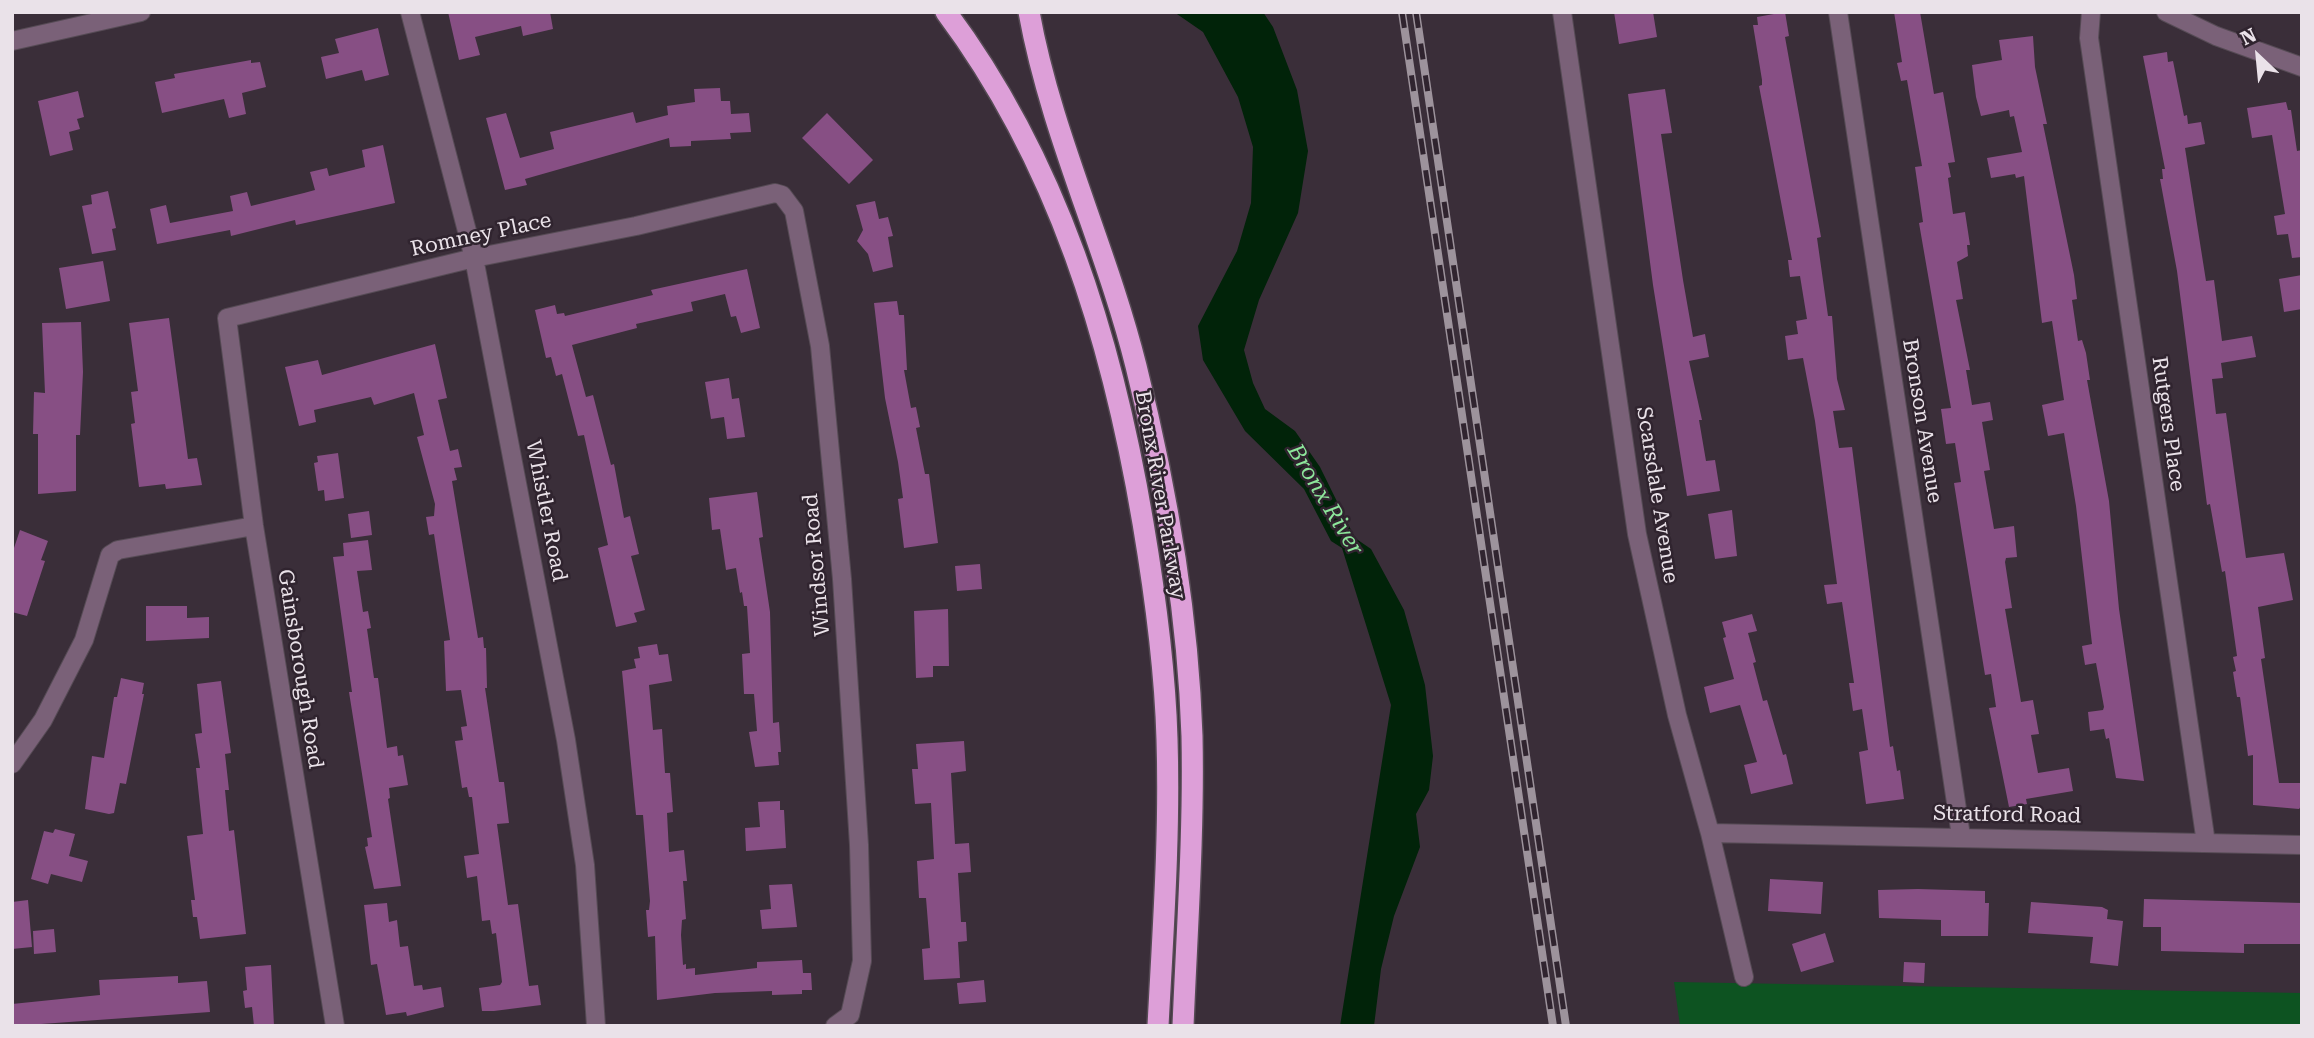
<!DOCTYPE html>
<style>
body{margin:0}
#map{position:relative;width:2314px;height:1038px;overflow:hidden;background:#3a2e39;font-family:"Roboto Serif",serif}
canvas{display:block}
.frame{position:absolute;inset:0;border:14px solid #eae2e9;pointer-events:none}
.north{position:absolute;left:2223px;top:21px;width:70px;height:70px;-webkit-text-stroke:5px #30242f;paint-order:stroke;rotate:334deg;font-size:19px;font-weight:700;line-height:28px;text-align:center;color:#eae2e9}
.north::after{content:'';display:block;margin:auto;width:24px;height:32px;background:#eae2e9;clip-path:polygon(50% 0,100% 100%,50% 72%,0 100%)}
</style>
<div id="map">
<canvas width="2314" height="1038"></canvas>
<div class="frame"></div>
<div class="north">N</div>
</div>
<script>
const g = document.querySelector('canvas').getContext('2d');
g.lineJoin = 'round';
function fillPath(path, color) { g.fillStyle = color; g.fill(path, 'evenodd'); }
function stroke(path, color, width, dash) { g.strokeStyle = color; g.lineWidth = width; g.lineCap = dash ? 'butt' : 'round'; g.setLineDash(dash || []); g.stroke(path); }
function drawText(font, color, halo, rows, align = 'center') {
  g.font = font + ' "Roboto Serif",serif'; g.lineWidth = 5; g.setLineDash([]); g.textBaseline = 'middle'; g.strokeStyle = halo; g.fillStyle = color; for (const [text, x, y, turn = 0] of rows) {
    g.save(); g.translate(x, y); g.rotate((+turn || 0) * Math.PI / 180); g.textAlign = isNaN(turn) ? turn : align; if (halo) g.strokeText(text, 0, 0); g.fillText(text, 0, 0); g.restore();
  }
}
fillPath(new Path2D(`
 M1674 982 2302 993V1026H1680Z`), '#0d5321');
fillPath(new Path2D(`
 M1174 12H1263L1273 27 1297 90 1308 151 1298 213 1259 300 1244 350 1253 383 1265 409 1295 431 1320 467 1355 538 1371 549 1404 610 1425 685 1433 756 1429 790 1416 814 1420 847 1394 916 1381 969 1374 1026H1340L1391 705 1342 548 1331 541 1304 489 1245 431 1203 360 1198 326 1237 251 1251 203 1253 147 1238 97 1203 32Z`), '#012309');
fillPath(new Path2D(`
 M448 12H550L553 29 523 36 521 26 475 37 480 55 459 60Z
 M1614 12H1653L1657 37 1619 44Z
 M1785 12 1789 36 1785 37 1821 237 1817 238 1828 316H1832L1837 379 1845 410 1833 411 1836 430 1839 448 1852 447 1890 747 1893 746 1897 771 1900 770 1904 799 1866 804 1859 752 1868 750 1862 709 1853 711 1849 683H1854L1842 602 1827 604 1824 585 1837 584 1815 421 1803 358 1788 360 1785 336 1798 334 1796 321 1807 319 1800 276 1790 277 1788 260H1792L1759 86 1762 85V80L1753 25H1758L1757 17Z
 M1894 12H1920L1934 94 1943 92 1955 162 1948 163 1951 177 1948 178 1953 214 1965 212 1970 245H1967L1968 256 1957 262 1963 299 1956 300 1970 370H1966L1972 405 1990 402 1993 420 1982 422 1990 470 1984 471 1994 529 2014 526 2017 557 2006 558 2005 562 2012 608 2005 609 2021 702 2033 700 2039 734 2031 735 2038 773 2069 768 2073 791 2026 799 2027 804 2009 807 1989 708 1996 707 1991 674 1985 675 1962 534 1954 483 1961 482 1955 443 1946 444 1941 409 1951 408 1919 223 1923 222 1915 167 1922 166 1907 80 1901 81 1897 63 1902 62Z
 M378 28 389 75 365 81 362 70 326 79 321 57 339 53 335 39Z
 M2033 36 2035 67 2047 124H2043L2074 275 2077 299 2072 300 2078 341 2082 340 2086 353 2090 380H2087L2109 501 2119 609 2144 781 2116 778 2109 738 2106 739 2104 729 2090 731 2088 712 2103 710 2104 707 2096 663 2085 665 2082 646 2092 644 2076 506 2064 433 2048 436 2042 405 2064 400 2052 321 2042 323 2024 176 2016 178 2015 174 1991 178 1987 158 2022 152 2014 116 2010 117 2009 110 1981 116 1976 97 1972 65 2002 60 1999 40Z
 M2167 52 2168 62 2173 61 2184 116 2187 115 2188 124 2201 122 2205 144 2185 148 2206 281 2214 280 2222 341 2252 336 2256 357 2221 363 2223 378 2212 379 2216 414 2226 413 2246 558 2284 553 2293 600 2258 607 2265 658 2261 659 2279 783H2302V805L2299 809 2253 805V755L2248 756 2240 697H2237L2233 672 2236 671 2233 657 2237 656 2225 571 2222 572 2210 504 2207 505 2177 271 2160 179H2163L2162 169H2165L2143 56Z
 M251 60V63L260 62 266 87 242 93 246 114 229 118 224 99 162 113 155 82 175 78 174 74Z
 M720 88 721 101H730L731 114 749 113 751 132 730 133 731 139 691 141V146L670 147 669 138 525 179 527 185 505 190 486 118 506 113 520 158 554 149 550 132 633 112 636 123 668 115 667 106 695 102 694 89Z
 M1665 89 1672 133 1661 134 1683 280 1693 337 1705 334 1709 357 1689 361 1702 420H1699L1706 461 1715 460 1720 491 1687 496 1653 285 1628 94Z
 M78 91 84 117 77 119 80 129 69 132 73 150 50 156 38 101Z
 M2286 102 2288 110H2291L2297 151 2302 150V257L2292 258 2288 234 2277 235 2274 216 2285 214 2272 135 2252 138 2247 108Z
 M827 113 873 160 849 184 802 138Z
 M383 145 395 203 296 225 295 220 231 236 230 230 157 244 150 209 166 205 170 223 233 211 230 196 247 192 251 206 304 193 315 190 310 172 327 168 329 176 365 167 362 150Z
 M108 191 116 228 112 229 116 250 92 254 82 206 92 204 91 195Z
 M875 201 879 219 888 217 893 236 888 237 893 267 873 272 868 254 857 241 863 230 856 205Z
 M103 261 110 301 66 309 59 268Z
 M747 269 760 328 741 333 736 316 731 317 725 294 691 302 693 311 636 324 637 328 572 345 586 397 593 395 611 465 614 464 624 518 630 516 639 554 631 556 645 610 634 613 637 622 616 627 598 548 608 545 584 435 578 436 562 374 556 376 551 357 546 358 535 310 555 305 557 314 564 313 565 316 653 295 651 290Z
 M2302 275V309L2284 312 2279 279Z
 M897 301 899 315H904L907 370H904L911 408 916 407 920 427 916 428 925 474H929L938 543 904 548 898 499 903 498 898 462 885 398 874 303Z
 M169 318 188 459 197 458 202 485 166 489 165 484 139 487 131 424 135 423 131 392 138 391 129 323Z
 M81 322 83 372 80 435H76V491L38 494V434H33L34 392 45 393 42 323Z
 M435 344 447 398 438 400 450 451 458 449 462 467 454 468 457 480 452 481 478 638 483 637 484 648H486L487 688H485L499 782H504L509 823 497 824 508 905 518 904 529 986 538 985 541 1005 494 1011H482L479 988 500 985 502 982 496 933 492 934 490 920 482 921 477 876 467 878 464 856 479 854 472 797H469L467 787 462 788 455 741 463 740 461 727 467 726 461 690 446 691 444 641 450 640 434 534 429 535 426 517 434 516 435 504 417 437 424 435 414 393 374 405 371 397 314 410 316 422 299 426 285 367 318 360 322 375Z
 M729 378 732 399 739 398 745 437 727 439 724 417 711 419 705 382Z
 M338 453 344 498 325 501 324 490 318 491 314 463 318 462 317 456Z
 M757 492 763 537 759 538 770 612 773 723 779 722 781 752H778L779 765 755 767 749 732 757 731 754 694H744L742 654 750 653 747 606H744L742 592 740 593 736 568 726 570 720 529 712 530 709 498Z
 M1732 510 1737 556 1715 559 1708 514Z
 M369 511 372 535 351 538 348 514Z
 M20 530 48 541 41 560 45 561 27 616 12 612V554Z
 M368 540 372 570 357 571 363 612 368 611 371 628 367 629 374 678H378L387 748 397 746 398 756 403 755 408 785 389 788 390 798 388 799 401 886 374 889 365 847 368 846 367 838 372 837 349 692H352L333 557 344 556 343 543Z
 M980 564 982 589 957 591 955 566Z
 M146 606H187V618L209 617V638L146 641Z
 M948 609 949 666H933V677L916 678 914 611Z
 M1752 614 1757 631 1748 633 1756 662 1753 663 1763 701 1767 700 1783 755 1786 754 1793 784 1751 794 1744 765 1757 762 1740 705 1710 713 1704 687 1734 679 1723 638 1726 637 1722 622Z
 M657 644 659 655 668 654 672 681 649 685 653 730 662 729 665 773H670L673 812 667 813 669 852 684 850 687 881H683L686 919 682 920 681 935 683 965 686 964V969L695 968V975L757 968V962L802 960 803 973H811L812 990H802V994L772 995V991L715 993 657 1000 655 936 648 937 646 910H649L650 901 643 815H636L622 671 636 668 634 659 640 658 638 647Z
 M121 678 144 683 142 694H144L126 784 120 783 114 813 109 814 85 809 92 756 104 758 114 697H117Z
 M221 681 231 753 225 754 229 790H225L229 831 234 830 246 934 200 939 197 917H193L191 900H195L187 836 203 834 196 768H200L195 734 202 733 197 684Z
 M964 741 966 771 951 773 955 844 969 843 971 872 958 873 961 922H966L967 941 958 942 960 978 924 980 922 949 930 948 926 898H919L917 861 934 859 931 803 915 804 912 769H918L916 744Z
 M780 801V810H784L786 848 746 851 745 828 760 827 758 802Z
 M55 829 75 834 69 856 88 861 82 882 51 874 48 884 31 879 44 831 53 833Z
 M1770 879 1823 882 1821 914 1768 911Z
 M792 884 797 927 762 929 760 910 771 909 769 885Z
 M1918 889 1985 891V903H1989L1988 936H1941V920L1879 918 1878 890Z
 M2144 899 2302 903V944H2244V953L2161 951V927H2143Z
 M28 900 32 947 12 949V902Z
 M2031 902 2102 907 2108 910 2107 919 2123 921 2118 966 2090 963 2093 937 2028 933Z
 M387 903 389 922 397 920 400 947 408 946 414 986 422 985 423 990 441 987 444 1007 407 1016 406 1012 386 1015 377 964 371 965 364 905Z
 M54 929 56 952 34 954 33 931Z
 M1825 933 1834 962 1801 972 1792 944Z
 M1904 962 1925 963 1924 983 1903 982Z
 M271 965 274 1026H254L252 1007 245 1008 243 991 247 990 245 967Z
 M178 976V983L207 981 210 1012 13 1026 12 1004 100 995 99 980Z
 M984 980 986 1002 959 1004 957 983Z`), '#874f84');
const minor = new Path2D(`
 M410 12 474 258 566 740 585 865 596 1026
 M1562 12 1637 534 1677 715 1710 833 1744 977
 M1838 12 1961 836
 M2091 12 2089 38 2206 843
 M2166 12 2216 36 2302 67
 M12 41 141 12
 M12 764 43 720 84 640 110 555 118 550 254 526
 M1710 833 2302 845
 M335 1026 254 526 227 318 474 258 636 226 775 193 782 195 794 211 820 346 842 579 859 845 862 961 850 1015 835 1026`);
const highway = new Path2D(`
 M946 12C1058 162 1112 340 1143 523 1155 594 1165 667 1167 739 1170 835 1163 930 1158 1026
 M1029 12C1051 134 1106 246 1136 366 1166 486 1188 612 1192 736 1194 833 1187 929 1183 1026`);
stroke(minor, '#564b55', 20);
stroke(highway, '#564b55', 24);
stroke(minor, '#7a6178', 18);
stroke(highway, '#dd9fd8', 21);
const rail = new Path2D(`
 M1402 12 1553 1026
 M1416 12 1566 1026`);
stroke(rail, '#9d939c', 8);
stroke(rail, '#30242f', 5, [16]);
drawText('21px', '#eae2e9', '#30242f', [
 ["Romney Place",481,235,-12],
 ["Bronson Avenue",1922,421,81],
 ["Rutgers Place",2168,424,82],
 ["Bronx River Parkway",1160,495,80],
 ["Scarsdale Avenue",1657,495,81],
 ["Whistler Road",546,511,79],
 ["Windsor Road",817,565,-95],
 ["Gainsborough Road",300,669,81],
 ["Stratford Road",2007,815,1]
]);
drawText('italic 23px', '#8de69b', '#30242f', [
 ["Bronx River",1325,500,59]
]);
</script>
